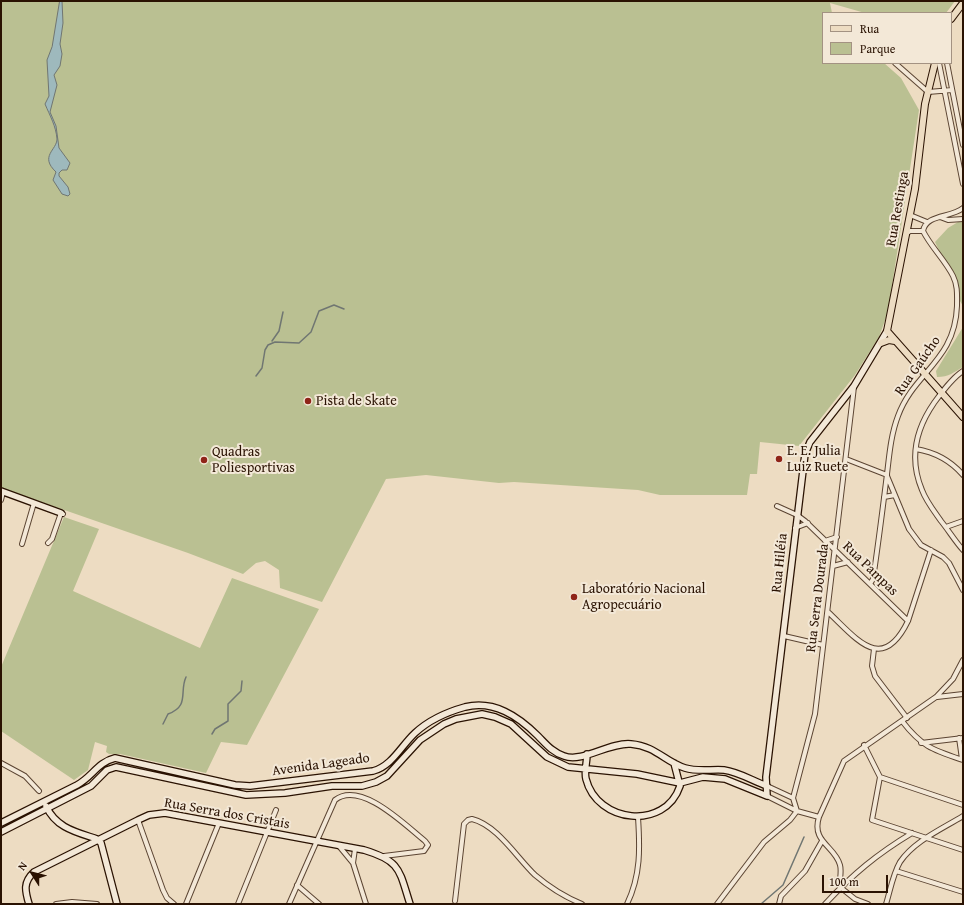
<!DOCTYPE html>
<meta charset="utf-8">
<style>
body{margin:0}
#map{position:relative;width:964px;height:905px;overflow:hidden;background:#eddcc2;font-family:"Gentium Book Plus",serif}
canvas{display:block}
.frame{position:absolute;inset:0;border:2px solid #2a1202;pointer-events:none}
.legend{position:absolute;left:822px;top:12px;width:130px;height:52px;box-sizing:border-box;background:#f3e8d7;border:1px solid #a39282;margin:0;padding:5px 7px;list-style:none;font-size:12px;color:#2a1202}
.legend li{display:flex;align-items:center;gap:8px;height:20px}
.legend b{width:20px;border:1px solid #a39282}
.north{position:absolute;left:12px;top:853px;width:40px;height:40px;-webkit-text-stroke:3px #f3e8d7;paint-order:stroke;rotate:306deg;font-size:11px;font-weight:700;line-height:16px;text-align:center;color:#2a1202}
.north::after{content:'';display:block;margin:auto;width:14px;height:18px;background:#2a1202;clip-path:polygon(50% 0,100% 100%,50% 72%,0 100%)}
.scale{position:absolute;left:822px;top:875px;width:66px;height:18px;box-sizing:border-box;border:2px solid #2a1202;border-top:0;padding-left:5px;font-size:12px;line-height:14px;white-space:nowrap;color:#2a1202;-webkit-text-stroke:3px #f3e8d7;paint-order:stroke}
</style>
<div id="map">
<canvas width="964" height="905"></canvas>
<div class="frame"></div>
<ul class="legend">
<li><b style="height:5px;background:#eddcc2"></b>Rua</li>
<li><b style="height:11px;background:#bac092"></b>Parque</li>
</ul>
<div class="north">N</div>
<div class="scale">100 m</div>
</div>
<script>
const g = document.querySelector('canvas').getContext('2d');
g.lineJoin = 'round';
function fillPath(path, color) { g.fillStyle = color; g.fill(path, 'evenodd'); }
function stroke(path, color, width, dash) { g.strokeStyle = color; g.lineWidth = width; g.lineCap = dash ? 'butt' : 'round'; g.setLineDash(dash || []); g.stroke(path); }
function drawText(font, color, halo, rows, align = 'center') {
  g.font = font + ' "Gentium Book Plus",serif'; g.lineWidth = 4; g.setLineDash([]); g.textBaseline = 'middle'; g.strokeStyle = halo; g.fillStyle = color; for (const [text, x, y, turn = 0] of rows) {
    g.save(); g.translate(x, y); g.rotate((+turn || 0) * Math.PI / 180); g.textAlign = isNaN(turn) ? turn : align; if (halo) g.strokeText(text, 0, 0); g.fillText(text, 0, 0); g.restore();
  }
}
fillPath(new Path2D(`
 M1 1H955L946 13H865L830 3 832 13H823V63H884L901 78 919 110 888 312 879 337 855 375 799 446 760 442 757 474H750L747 495H660L638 490 514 482 499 483 426 475 386 479 322 602 280 588 279 570 265 561 256 563 243 574 188 553 1 488Z
 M963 219V306L957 296 951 275 935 242 948 228Z
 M963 327V367C954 372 949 377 937 377L936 371Z
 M64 517 99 529 73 591 200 648 232 578 319 609 247 745 221 742 206 773 120 754H109L106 752 107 746 95 742 88 770 74 780 1 731V667Z`), '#bac092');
const water = new Path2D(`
 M60 1H62L63 23 60 44 62 54 60 66 54 75 57 85 50 112 56 126 59 148 70 163 67 170H62L59 173V176L68 187 70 194 68 196 62 194 53 180 56 172C39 156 57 150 57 139 56 126 50 116 45 104L49 96 47 60 52 47Z`);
fillPath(water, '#9eb9bd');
stroke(water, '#707672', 1);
stroke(new Path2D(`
 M272 341 279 331 283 312
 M256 376 262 368 265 350 268 345 275 342 299 343 311 332 319 311 334 305 344 309
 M163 724 168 714C190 706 179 692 186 677
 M212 734 215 729 228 721V704L241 691 242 681
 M761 904 783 885 804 837`), '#707672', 1.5);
const street = new Path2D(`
 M895 63 928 92 952 90
 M939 63 963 184
 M947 63 963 145
 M910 215 927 222
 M940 217 948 220 963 219
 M923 231C926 214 951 218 963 208
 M907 233 910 231H923
 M963 371C952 378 942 392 934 403 916 429 909 459 922 490 926 501 934 511 941 521 949 531 955 541 963 550
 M916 449C934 452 951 461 963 475
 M846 459 887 475
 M887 476 909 529 921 545 943 557 949 563 963 590
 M884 497 895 495
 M1 500 3 492
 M777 506 797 515 805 521 908 621
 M946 527 963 521
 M795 528 808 523
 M825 541 837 537
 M48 543 52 539 61 513 63 514
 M22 544 34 503
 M833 566 848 562
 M870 584 873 579C878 546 882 514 886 482 889 460 890 437 898 416 914 372 955 361 957 306 957 296 958 286 953 276 945 260 931 247 923 231
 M828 612C856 638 882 675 908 621L931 550
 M784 636 823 645
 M874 649 872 666 875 676 907 718
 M937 697 963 694
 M902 721C922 747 933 750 963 760
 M959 738 962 759
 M921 743 963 738
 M864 745 880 777 872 820 963 850
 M1 763 25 776 39 791
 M880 777 963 805
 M767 786 793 798
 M767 796 797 811 819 817
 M797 811 793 798 815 714 854 387
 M138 820 163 890 167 898 174 904
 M339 846 353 863 366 904
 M353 863 355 849
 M896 871 963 892
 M297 885 319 904
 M455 901 464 824 468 820 472 819C497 825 517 858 535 875 549 887 565 897 582 904
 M56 904 72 902 97 904
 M186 904 219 823
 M238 904 276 810
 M289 904 335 800C361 780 406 826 425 841L428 845 424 851 384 856
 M627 904C641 875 640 848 638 817
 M717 904 764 842 790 820 797 811
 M779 904 781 896 805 871 822 841
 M825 904C853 874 877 854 912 833
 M868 904 855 899 840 887C839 880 842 872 840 865 835 846 811 842 819 817L844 761 936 697 953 679 963 660
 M886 904C890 891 893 874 900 862 914 841 942 829 963 816`);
const secondary = new Path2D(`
 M1 491 61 513
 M587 754C587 762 584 772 586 779 597 823 665 831 680 786L674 763
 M46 806C56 828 76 832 97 839L101 843 117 904
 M1 823 77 785C92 777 98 762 115 758L235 785 250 786 373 771C392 766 401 746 415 733 429 720 447 712 465 707 494 700 518 716 538 736 546 744 552 752 564 756 583 763 609 742 631 744 656 746 665 762 685 768 698 772 712 769 724 770 739 772 753 781 767 786
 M1 832 91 786 107 770 116 767 246 795 285 793 332 786H362L376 782 387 776 420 740 444 724 456 719 482 714 495 717 511 724 547 757 568 767 637 774 680 783 703 777 725 779 767 796 766 777 805 454 810 442 854 386 887 331
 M29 904C25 891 23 882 34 872L138 820 149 815 165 813 364 850C401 861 399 870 410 904`);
const primary = new Path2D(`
 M951 19 963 3
 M935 63 925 104 915 189 887 331 963 417
 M881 343 889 340 895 341`);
stroke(street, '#5b4432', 6);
stroke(secondary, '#2a1202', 8);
stroke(primary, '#2a1202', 8);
stroke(street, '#f3e8d7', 4);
stroke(secondary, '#f3e8d7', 5.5);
stroke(primary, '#eddcc2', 6);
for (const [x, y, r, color] of [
 [308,401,4,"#8f2418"],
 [779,459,4,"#8f2418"],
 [204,460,4,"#8f2418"],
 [574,597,4,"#8f2418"]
]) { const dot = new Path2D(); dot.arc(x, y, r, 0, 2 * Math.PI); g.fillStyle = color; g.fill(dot); stroke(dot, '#f3e8d7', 1.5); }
drawText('14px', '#2a1202', '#f3e8d7', [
 ["Rua Restinga",898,209,-80],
 ["Rua Gaúcho",918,366,-55],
 ["Rua Hiléia",780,563,-84],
 ["Rua Pampas",870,569,44],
 ["Rua Serra Dourada",818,598,-83],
 ["Avenida Lageado",321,765,-8],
 ["Rua Serra dos Cristais",227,814,10]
]);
drawText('14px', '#2a1202', '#f3e8d7', [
 ["Pista de Skate",316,401],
 ["E. E. Julia",787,451],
 ["Luiz Ruete",787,467],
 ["Quadras",212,452],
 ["Poliesportivas",212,468],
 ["Laboratório Nacional",582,589],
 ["Agropecuário",582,605]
], 'left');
</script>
